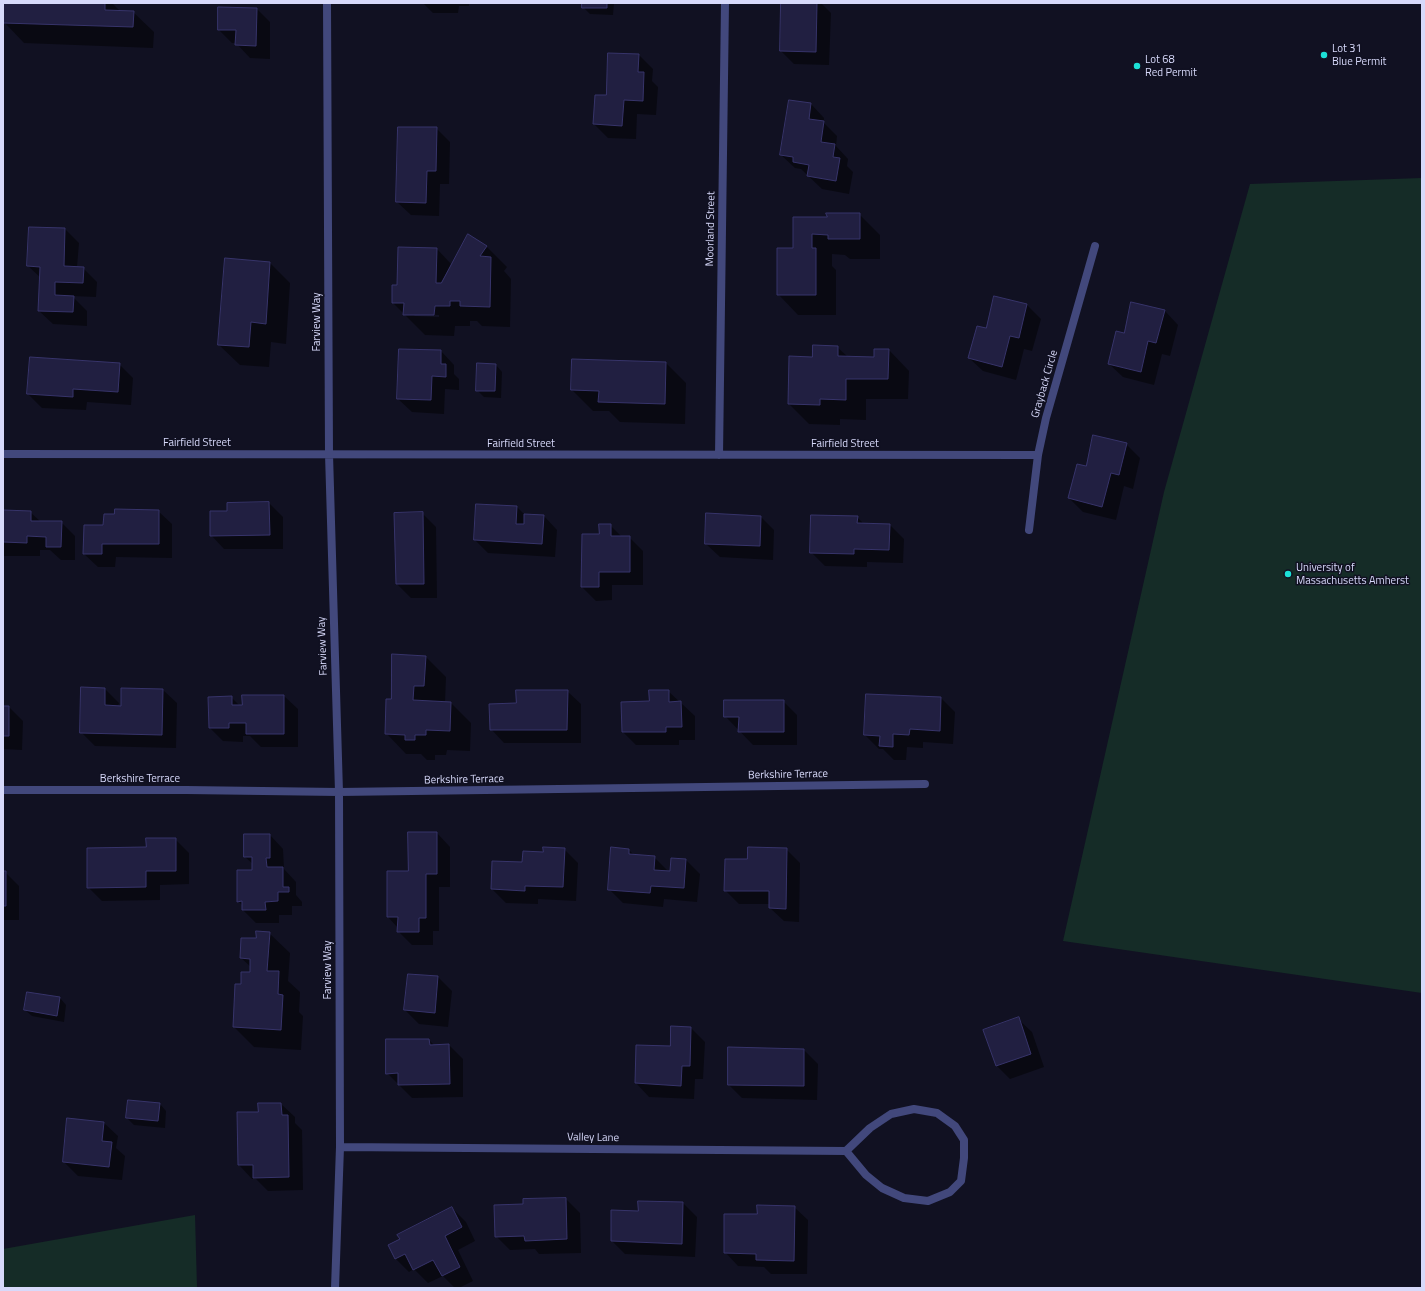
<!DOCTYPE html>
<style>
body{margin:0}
#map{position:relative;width:1425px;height:1291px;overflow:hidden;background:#112;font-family:"Titillium Web",sans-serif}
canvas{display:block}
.frame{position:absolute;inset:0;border:4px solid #d7d9fa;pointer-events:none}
</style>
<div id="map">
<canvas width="1425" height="1291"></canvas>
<div class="frame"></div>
</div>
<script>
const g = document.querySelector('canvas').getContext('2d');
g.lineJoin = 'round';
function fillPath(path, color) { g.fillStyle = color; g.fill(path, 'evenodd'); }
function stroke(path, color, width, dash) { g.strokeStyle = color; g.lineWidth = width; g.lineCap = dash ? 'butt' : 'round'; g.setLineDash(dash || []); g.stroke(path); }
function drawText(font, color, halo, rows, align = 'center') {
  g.font = font + ' "Titillium Web",sans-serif'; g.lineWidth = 3; g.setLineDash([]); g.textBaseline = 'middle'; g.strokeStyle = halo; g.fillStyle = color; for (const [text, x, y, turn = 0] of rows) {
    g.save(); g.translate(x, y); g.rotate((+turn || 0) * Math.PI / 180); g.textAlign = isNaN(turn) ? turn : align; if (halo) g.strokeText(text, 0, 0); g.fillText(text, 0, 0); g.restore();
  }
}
fillPath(new Path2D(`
 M1422 178V993L1063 941 1164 492 1250 184Z
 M195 1215 197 1288H3V1249Z`), '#152c27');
fillPath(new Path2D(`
 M4 3H112L120 11 133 12 154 32 153 48 24 43 4 22Z
 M423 3H469V6H459L458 13H433Z
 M583 3H614L613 15 590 14 583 7Z
 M782 3H821L831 13 829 65 794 64 781 51Z
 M257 9 270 22V59L250 58 236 43H232L219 30Z
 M609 54 639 55 653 69 652 81 658 87 656 115 637 114 636 139 608 138 594 124 607 96Z
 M811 104 824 118V123L837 136 836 146 848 159 847 166 853 172 849 194 822 189 801 169 795 168 781 155Z
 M436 128 450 142 449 184H440L439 216 411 215 397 202Z
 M859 214 880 235V259H850L845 255 832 254V266L836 270V315H798L778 294 794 249 828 218Z
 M30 228 65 229 79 243 77 267 83 268 97 282 96 297 72 296 87 311V326L53 324 39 311 41 278 28 266Z
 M486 246 507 267 504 271 511 279 510 327 482 326 477 321H470V326H455L454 336 425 335 393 303 398 286 437 249 452 265ZM413 314 439 315V317L415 316Z
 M270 263 290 283 286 344 271 342 269 367 240 365 219 345Z
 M995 297 1027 305 1041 319 1032 351 1024 349 1016 380 983 371 969 358 986 329Z
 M1165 311 1178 325 1170 356 1162 354 1154 385 1123 377 1109 364 1124 334Z
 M837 347 848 357 875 358 889 350 909 371 908 399H866V420L840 419V425L809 424 789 404 813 358Z
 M441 351 454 365V374L459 379V390L445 389 444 414 412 412 398 399Z
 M666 363 686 383 685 424 620 422 609 411H593L572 390Z
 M119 364 133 378 131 405 87 402 86 410 42 408 28 394Z
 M496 365 502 372 501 398 484 397 477 390Z
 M1126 444 1140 458 1133 489 1124 486 1116 520 1083 512 1069 498 1087 467Z
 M269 503 283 517V549H224L211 535 228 512Z
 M517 507 525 515 544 516 557 530 555 557 488 553 475 540Z
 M3 511 30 512 41 522H61L75 536V560H61L50 550H40V556H4Z
 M158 511 172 524V558L116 557 115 567H98L84 554 104 526 115 515Z
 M422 513 436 527 437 598H411L397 584Z
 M761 517 774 530 773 560 720 557 706 544Z
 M857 517 864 524 890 525 904 539 903 563 867 562V567L825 566 811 552Z
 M610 525 622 537H629L643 551V585H612V600L596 601 582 587 600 535Z
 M425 656 446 677 445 703H451L471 723 470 751 447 750 446 755H435V760H427L421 754H406L386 733Z
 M105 689 119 703 118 706 122 707 163 690 177 703 176 748 95 746 81 732Z
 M567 691 581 704V743H504L491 729 518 704Z
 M668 691 695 716V740H679V745H636L623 732 651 702Z
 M867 695 941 698 955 712 953 744 923 742V748L907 747 906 760H894L883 749H879L865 735Z
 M284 696 298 709V747H261L250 736H243V742L223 741 210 728 231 697 240 706Z
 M783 701 797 715V745H753L725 716Z
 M3 707H9L23 721 22 750 3 749Z
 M437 833 450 847V887H439V931H433V945H412L398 931V928L388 917 409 872Z
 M270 835 283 849 284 869 296 882V895L302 902V906H292V915H279V923H256L243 910V906L238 901 253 871V864L245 857Z
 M175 839 189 853V884L160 885V900L102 901 88 887 147 848Z
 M564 849 578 863 576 901 538 899V904L506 903 492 889 493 862 523 863 544 853Z
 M786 849 800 863 799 922 784 921 770 908V904H739L725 890 748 860Z
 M629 850 635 856 654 857 669 872H671V859L686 860 700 874 697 902 664 899 663 907 623 903 609 889Z
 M3 872H5L19 886V920H3Z
 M269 933 290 953 288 981 300 992 299 1012 303 1016 301 1050 254 1047 234 1027 242 985 250 973 251 967 241 958 256 939Z
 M438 977 452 991 448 1027 419 1024 405 1010Z
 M28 993 60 998 66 1005 64 1022 32 1016 25 1010Z
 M1018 1019 1032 1032 1044 1067 1010 1079 996 1065Z
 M691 1028 705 1042 703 1079H695L694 1099 649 1097 636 1083Z
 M429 1040 435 1046 449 1045 463 1059V1097L412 1098 387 1073Z
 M729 1048 804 1050 818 1064 817 1100 742 1098 729 1085Z
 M160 1104 166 1111 165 1128 134 1125 127 1118Z
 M281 1104 295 1117V1123L302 1130 303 1190 268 1191 256 1179H252L239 1165 238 1113H259Z
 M104 1123 118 1136 116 1148 125 1156 122 1180 78 1176 64 1162Z
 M566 1199 580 1213 581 1253 539 1254 535 1249 510 1250 496 1236 524 1205Z
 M683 1203 697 1217 695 1257 625 1254 612 1241 639 1212Z
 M794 1207 808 1220 807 1274H771L764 1267 738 1266 725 1252 758 1216Z
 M452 1208 466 1222 475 1241 458 1250 473 1281 459 1288H455L443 1276 428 1283 414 1269 409 1272 395 1258 401 1239Z`), '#0007');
const building = new Path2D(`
 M3 3H105V10L134 11 133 27 3 23Z
 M582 3H607V8H582Z
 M781 3H817L816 52 780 51Z
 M218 7 257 8 256 46 235 45 236 30H218Z
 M608 53 639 54 638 72H644L643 101 624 100 622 126 593 124 595 95H606Z
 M789 100 811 103 809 119 824 121 821 142 835 144 833 157 840 158 836 181 807 176 809 165 793 162V157L780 155Z
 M398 127H437L436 171H427L426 203 396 202Z
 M826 213H860V239H828V235L812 234V248H816V295H777V248H793V217H827Z
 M29 227 65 228 64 266 84 267 83 283 55 282V295L74 296 73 312 38 311 40 267 27 266Z
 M468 234 487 246 480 256 491 257 490 307 460 306V301H450V306H435L434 315H403L404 303H392V285H397L398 247 437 248 436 283H441Z
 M225 258 270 262 266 324 251 322 249 347 218 345Z
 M994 296 1027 304 1019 338 1010 336 1002 367 968 358 977 326 986 328Z
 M1131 302 1165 310 1156 343 1148 341 1141 372 1108 364 1116 331 1124 333Z
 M813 345 838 346V356L874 357V349H889L888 379H846V400L820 399V405L788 404 789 356 812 357Z
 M399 349 441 350V364H446V377L432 376 431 400 397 399Z
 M30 357 120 363 118 392 73 389V397L27 394Z
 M572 359 666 362 665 404 598 402 599 391 571 390Z
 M477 363 496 364 495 391H476Z
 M1093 435 1127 443 1119 475 1111 473 1102 507 1068 498 1077 464 1086 466Z
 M269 502 270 535 210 536V511H227V503Z
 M476 504 517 506 516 524H524V514L544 515 542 544 474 540Z
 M115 509 159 510V544H102V554H83L84 525H103L104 514H114Z
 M3 510 31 511V521H62L61 547H46V537L27 536V543L3 542Z
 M423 512 424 584H396L394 513Z
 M706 513 761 516 760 546 705 544Z
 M811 515 858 516 857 523 890 524 889 550 854 549V554L810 553Z
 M599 524H611V536H630V572H599V587H581L582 534H599Z
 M392 654 426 656 424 686H414L413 700 451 702 450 731 426 730V735H415V740H405V735L385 734 386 699H391Z
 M81 687 105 688V705L121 706V688L163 689 162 735 80 733Z
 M516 690H568L567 730H490L489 704 516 703Z
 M649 690H669V702L681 701 682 727H666V732H622L621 702 649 701Z
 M866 694 941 697 940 731 910 729 909 735 893 734V747L879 746 880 736 864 735Z
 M242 695H284V734H246V723H229V728H209L208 697 232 696V705H242Z
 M724 700H784V732H738L739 717H724Z
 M3 706H9V736H3Z
 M408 832H437V874H426V918H419V932H397L398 917H387V871H408Z
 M244 834H270V858H266L267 867H283V887H289V892H278V901L265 902 266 910H242V901L237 902V870H252V857H244Z
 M146 838H176V871H146V887L87 888V848L146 847Z
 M543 847 565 848 563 887 525 886V891L491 889 492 861 522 862 523 851 543 852Z
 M611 847 629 849V854L655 856 654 870 670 871 671 858 686 859 684 888 651 886 650 893 608 890Z
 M748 847 787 848 786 909 769 908V891H724L725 859H747Z
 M3 871H6V906H3Z
 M256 931 270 932 267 971H279L278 994 283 995 281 1030 233 1027 235 984H241V972H250V959L240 958 241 938H256Z
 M408 974 438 976 435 1013 404 1010Z
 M27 992 60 997 57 1016 24 1010Z
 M1019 1017 1031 1054 996 1066 983 1030Z
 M671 1026 691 1027 690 1066H682L681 1086 635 1083 636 1045 670 1046Z
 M386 1039H429L430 1045 449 1044 450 1084 398 1085V1073L386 1074Z
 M728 1047 804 1049V1086L728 1085Z
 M128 1100 160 1103 158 1121 126 1118Z
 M258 1103H281L282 1115H288L289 1177 253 1178V1165H238L237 1112H258Z
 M67 1118 104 1122 102 1141 112 1142 109 1167 63 1162Z
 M566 1198 567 1239 525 1241 524 1236 495 1237 494 1205 523 1204V1199Z
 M638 1201 683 1202 682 1244 611 1241V1210L638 1211Z
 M757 1205 795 1206 794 1261 756 1260V1254L724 1253V1214H757Z
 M452 1207 462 1227 445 1236 460 1267 442 1276 433 1260 413 1270 405 1254 395 1259 388 1245 400 1239 397 1235Z`);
fillPath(building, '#211f41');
stroke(building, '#37346a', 1);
stroke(new Path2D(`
 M327 3 329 454 339 792 340 1147 335 1288
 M3 454 1038 455
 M719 455 725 3
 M1029 530 1038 455 1046 418 1095 246
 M3 790H186L339 792 925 784
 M340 1147 846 1151 866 1175 882 1188 904 1198 928 1201 950 1192 961 1181 964 1158V1140L955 1126 937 1113 914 1109 891 1114 870 1128 846 1151`), '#42487c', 8);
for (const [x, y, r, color] of [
 [1324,55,4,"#1ce1d7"],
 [1137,66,4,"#1ce1d7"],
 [1288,574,4,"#1ce1d7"]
]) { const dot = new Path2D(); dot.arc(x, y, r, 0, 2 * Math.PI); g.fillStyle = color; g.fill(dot); stroke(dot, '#112', 1.5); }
drawText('11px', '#d7d9fa', '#112', [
 ["Lot 31",1332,49],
 ["Blue Permit",1332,62],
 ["Lot 68",1145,60],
 ["Red Permit",1145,73],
 ["University of",1296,568],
 ["Massachusetts Amherst",1296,581]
], 'left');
drawText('11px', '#d7d9fa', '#112', [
 ["Moorland Street",711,229,-89],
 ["Farview Way",317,322,-90],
 ["Grayback Circle",1045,384,-74],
 ["Fairfield Street",197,443],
 ["Fairfield Street",521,444],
 ["Fairfield Street",845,444],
 ["Farview Way",323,646,-92],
 ["Berkshire Terrace",788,775,-1],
 ["Berkshire Terrace",140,779],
 ["Berkshire Terrace",464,780,-1],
 ["Farview Way",328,970,-90],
 ["Valley Lane",593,1138,1]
]);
</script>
